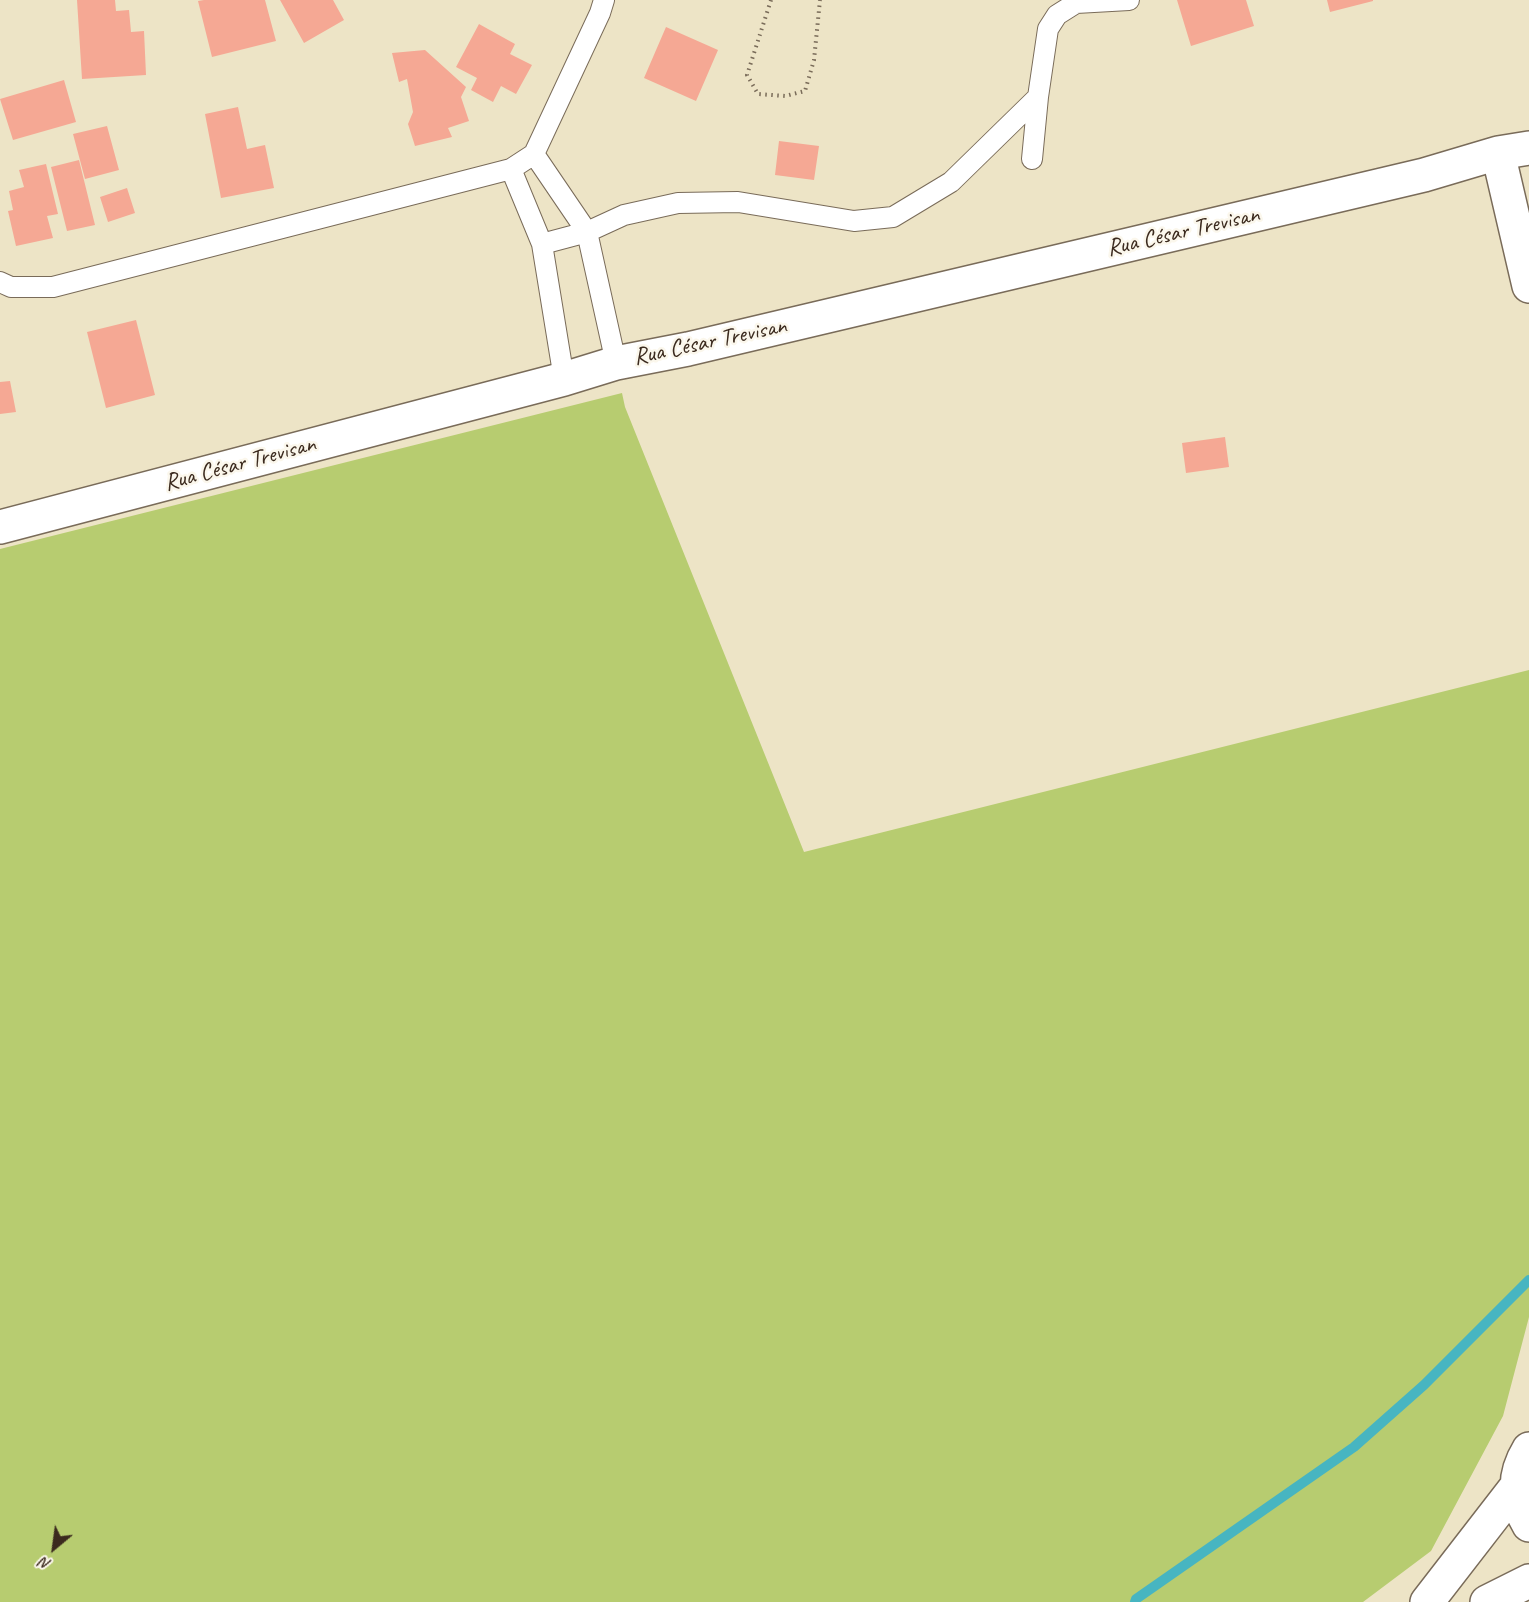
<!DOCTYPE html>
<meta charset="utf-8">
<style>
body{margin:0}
#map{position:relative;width:1529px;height:1602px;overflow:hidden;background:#ede4c6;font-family:Caveat,sans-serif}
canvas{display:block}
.north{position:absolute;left:24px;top:1518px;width:60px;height:60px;-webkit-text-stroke:4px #fbf7ec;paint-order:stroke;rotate:209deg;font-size:16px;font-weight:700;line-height:24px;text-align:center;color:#3b2a1e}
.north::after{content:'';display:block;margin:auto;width:21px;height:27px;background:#3b2a1e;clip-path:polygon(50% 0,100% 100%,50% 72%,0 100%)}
</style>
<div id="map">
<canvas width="1529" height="1602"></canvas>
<div class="north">N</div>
</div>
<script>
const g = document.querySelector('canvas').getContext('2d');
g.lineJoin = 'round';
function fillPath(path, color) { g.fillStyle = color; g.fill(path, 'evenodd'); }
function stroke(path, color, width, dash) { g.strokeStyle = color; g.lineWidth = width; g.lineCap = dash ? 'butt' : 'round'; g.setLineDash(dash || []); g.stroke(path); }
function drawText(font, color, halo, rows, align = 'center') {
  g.font = font + ' Caveat,sans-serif'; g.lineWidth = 5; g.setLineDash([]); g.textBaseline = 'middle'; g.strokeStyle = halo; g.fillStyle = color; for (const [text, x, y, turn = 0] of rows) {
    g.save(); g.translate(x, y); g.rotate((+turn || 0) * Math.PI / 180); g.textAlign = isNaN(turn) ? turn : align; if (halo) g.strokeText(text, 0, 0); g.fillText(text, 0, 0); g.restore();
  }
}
fillPath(new Path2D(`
 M622 393 625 407 804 852 1529 670V1317L1503 1416 1431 1551 1363 1602H0V549Z`), '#b7cc70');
stroke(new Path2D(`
 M1135 1602 1136 1599 1354 1447 1424 1385 1529 1280`), '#47b5c1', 10);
fillPath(new Path2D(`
 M77 0H115L116 11 129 10 131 32 144 31 146 75 82 79Z
 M204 0H265L276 41 212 57 198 1Z
 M280 0H333L344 20 304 43Z
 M1177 0H1246L1254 26 1191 46Z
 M1327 0H1373V1L1330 12Z
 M479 24 515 44 510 54 532 65 516 94 501 86 493 102 471 90 477 78 456 67Z
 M666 27 718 50 696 101 644 78Z
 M425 50 466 87 461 97 469 121 448 128 452 137 415 146 408 124 413 112 407 79 399 82 392 53Z
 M64 80 76 122 13 140 0 99Z
 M238 107 247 149 265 145 274 188 221 198 205 114Z
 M107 126 119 170 85 179 73 134Z
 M779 141 819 146 814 180 775 175Z
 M79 160 95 225 67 231 51 167Z
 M46 164 58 214 47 216 53 238 16 246 8 211 13 210 9 191 24 187 19 170Z
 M127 188 135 213 108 222 100 197Z
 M136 320 155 395 106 408 87 332Z
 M10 381 16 412 0 414V382Z
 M1225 437 1229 467 1186 473 1182 443Z`), '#f5a894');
const service = new Path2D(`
 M534 154 587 232 616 363
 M1032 159 1038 97 1048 29 1057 15 1076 3 1129 0
 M511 169 542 244 564 379
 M542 244 587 232 624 215 678 203 738 202 854 221 893 217 951 182 1038 97
 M0 282 11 287H53L511 169 534 154 600 13 604 0`);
const minor = new Path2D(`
 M1498 153 1529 286
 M0 527 564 379 616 363 688 349 1424 175 1498 153 1529 148
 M1529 1449C1513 1475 1513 1499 1529 1525
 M1427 1602 1516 1487
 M1487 1602 1529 1581`);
stroke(service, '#796b59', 22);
stroke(minor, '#796b59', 36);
stroke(new Path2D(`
 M771 0 747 75 758 94 785 96 805 91 814 60 820 0`), '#796b59', 4, [1.5, 4.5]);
stroke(service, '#fff', 20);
stroke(minor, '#fff', 33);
drawText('24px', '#3b2a1e', '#fbf7ec', [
 ["Rua César Trevisan",1183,232,-13],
 ["Rua César Trevisan",710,342,-12],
 ["Rua César Trevisan",240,464,-15]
]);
</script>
